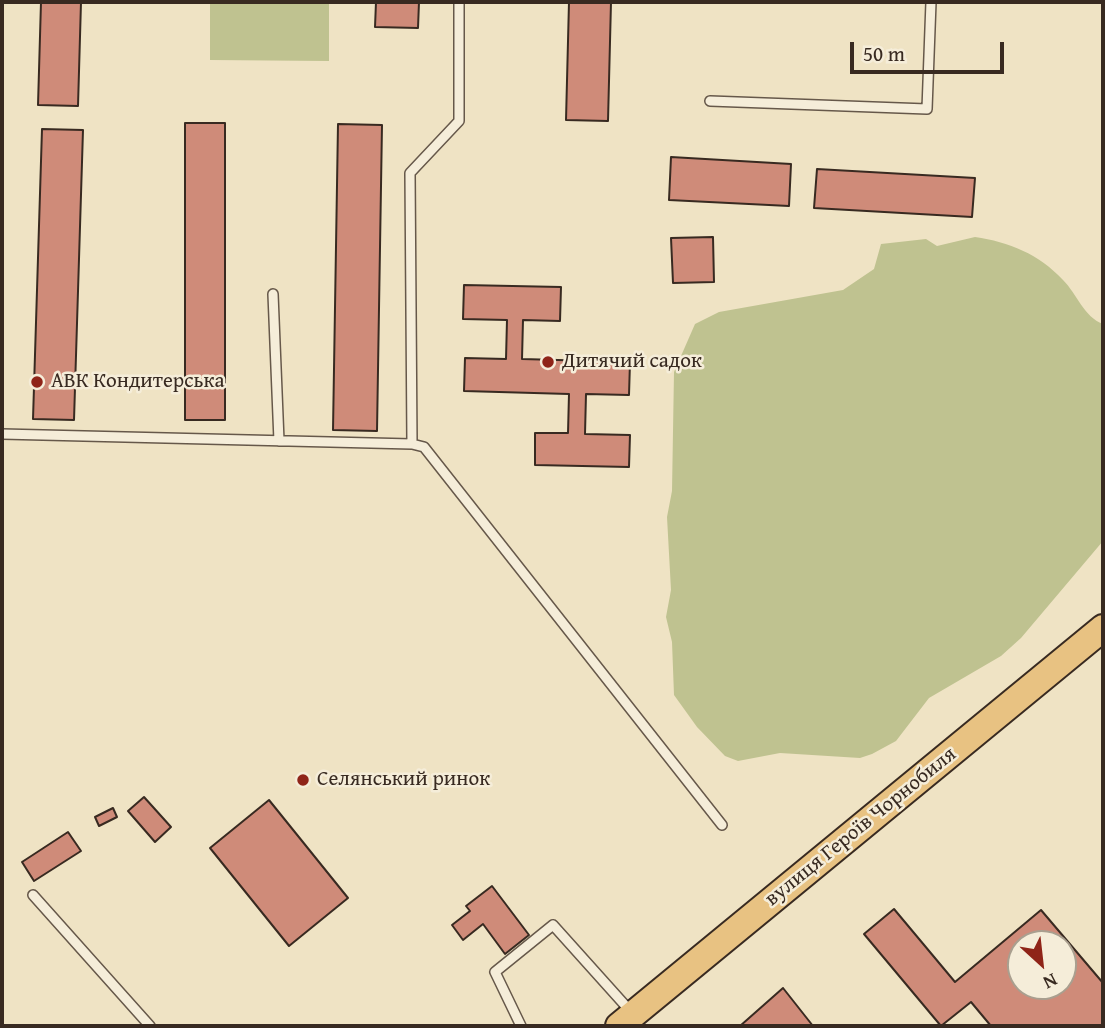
<!DOCTYPE html>
<meta charset="utf-8">
<style>
body{margin:0}
#map{position:relative;width:1105px;height:1028px;overflow:hidden;background:#efe3c4;font-family:"Gentium Book Plus",serif}
canvas{display:block}
.frame{position:absolute;inset:0;border:4px solid #382a21;pointer-events:none}
.north{position:absolute;left:1007px;top:930px;width:70px;height:70px;box-sizing:border-box;background:#f5edd9;border:2px solid #a99f8f;border-radius:50%;rotate:153deg;font-size:19px;font-weight:700;line-height:28px;text-align:center;color:#382a21}
.north::after{content:'';display:block;margin:auto;width:24px;height:32px;background:#8f2418;clip-path:polygon(50% 0,100% 100%,50% 72%,0 100%)}
.scale{position:absolute;left:850px;top:42px;width:154px;height:32px;box-sizing:border-box;border:4px solid #382a21;border-top:0;padding-left:9px;font-size:21px;line-height:24px;white-space:nowrap;color:#382a21;-webkit-text-stroke:5px #f5edd9;paint-order:stroke}
</style>
<div id="map">
<canvas width="1105" height="1028"></canvas>
<div class="frame"></div>
<div class="north">N</div>
<div class="scale">50 m</div>
</div>
<script>
const g = document.querySelector('canvas').getContext('2d');
g.lineJoin = 'round';
function fillPath(path, color) { g.fillStyle = color; g.fill(path, 'evenodd'); }
function stroke(path, color, width, dash) { g.strokeStyle = color; g.lineWidth = width; g.lineCap = dash ? 'butt' : 'round'; g.setLineDash(dash || []); g.stroke(path); }
function drawText(font, color, halo, rows, align = 'center') {
  g.font = font + ' "Gentium Book Plus",serif'; g.lineWidth = 5; g.setLineDash([]); g.textBaseline = 'middle'; g.strokeStyle = halo; g.fillStyle = color; for (const [text, x, y, turn = 0] of rows) {
    g.save(); g.translate(x, y); g.rotate((+turn || 0) * Math.PI / 180); g.textAlign = isNaN(turn) ? turn : align; if (halo) g.strokeText(text, 0, 0); g.fillText(text, 0, 0); g.restore();
  }
}
fillPath(new Path2D(`
 M210 2H329V61L210 60Z
 M975 237C1009 242 1039 254 1063 280 1077 294 1084 317 1103 324V541L1021 638 1001 656 929 698 896 741 872 754 860 758 780 753 738 761 725 756 697 727 674 695 672 642 666 617 671 590 667 517 672 491 674 372 695 324 719 312 843 290 874 269 881 244 926 239 937 246Z`), '#bfc290');
const building = new Path2D(`
 M41 2H81L78 106 38 105Z
 M376 2H419L418 28 375 27Z
 M569 2H611L608 121 566 120Z
 M185 123H225V420H185Z
 M338 124 382 125 377 431 333 430Z
 M42 129 83 130 74 420 33 419Z
 M671 157 791 164 789 206 669 200Z
 M817 169 975 178 972 217 814 208Z
 M713 237 714 282 673 283 671 238Z
 M464 285 561 287 560 321 523 320 522 359 630 362 629 395 586 394 585 434 630 435 629 467 535 465V433H568L569 394 464 391 465 358 506 359 507 320 463 319Z
 M144 797 171 827 155 842 128 811Z
 M269 800 348 898 289 946 210 848Z
 M113 808 117 817 99 826 95 817Z
 M68 832 81 851 34 881 22 862Z
 M492 886 529 935 505 954 483 924 463 940 452 925 470 911 466 906Z
 M894 909 955 982 1041 910 1103 983V1026H991L971 1002 941 1026 864 934ZM1021 944H1063V986H1021Z
 M783 988 813 1026H740Z`);
fillPath(building, '#cf8b79');
stroke(building, '#382a21', 2);
const service = new Path2D(`
 M710 101 927 109 931 2
 M273 294 279 441
 M2 434 412 444 424 447 722 825
 M412 444 410 173 459 121V2
 M33 895 150 1026
 M521 1026 495 972 553 925 632 1013`);
const primary = new Path2D(`
 M619 1026 1103 628`);
stroke(service, '#66584a', 12);
stroke(primary, '#382a21', 30);
stroke(service, '#f5edd9', 9);
stroke(primary, '#e8c282', 26);
for (const [x, y, r, color] of [
 [548,362,7,"#8f2418"],
 [37,382,7,"#8f2418"],
 [303,780,7,"#8f2418"]
]) { const dot = new Path2D(); dot.arc(x, y, r, 0, 2 * Math.PI); g.fillStyle = color; g.fill(dot); stroke(dot, '#f5edd9', 2.5); }
drawText('21px', '#382a21', '#f5edd9', [
 ["Дитячий садок",562,362],
 ["АВК Кондитерська",51,382],
 ["Селянський ринок",317,780]
], 'left');
drawText('21px', '#382a21', '#f5edd9', [
 ["вулиця Героїв Чорнобиля",861,827,-39]
]);
</script>
